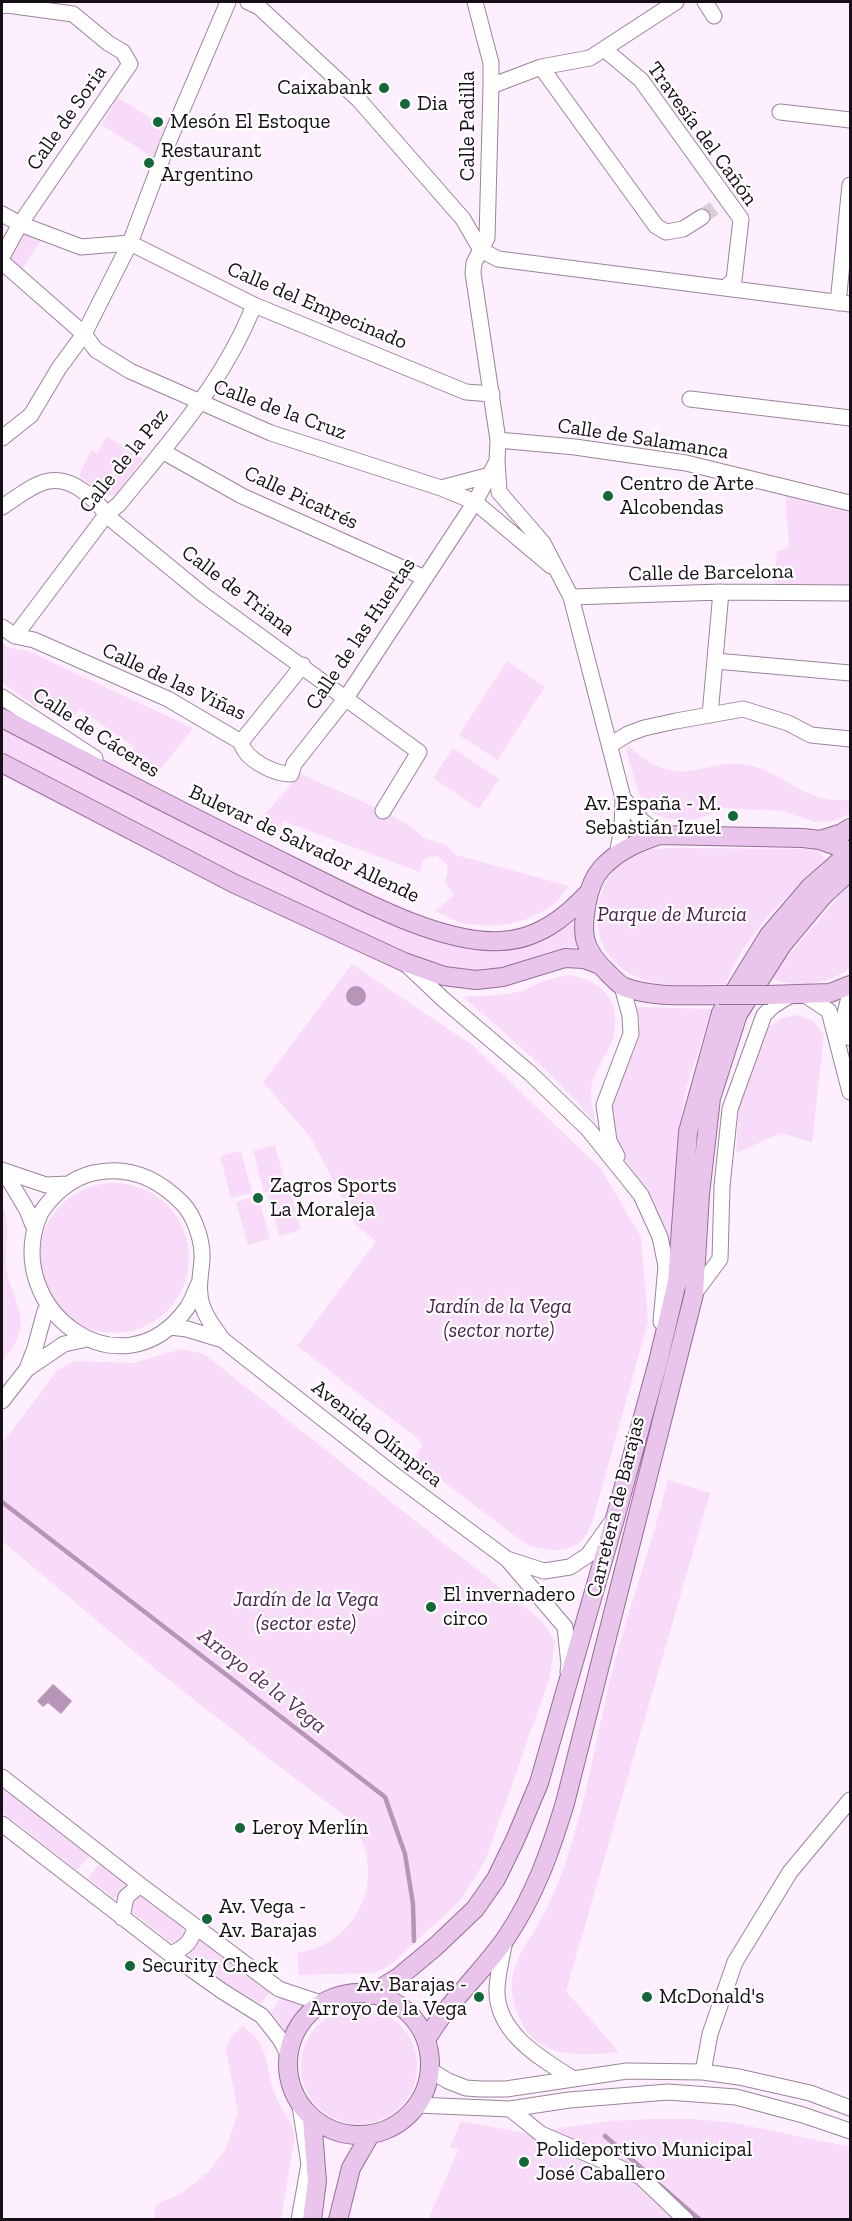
<!DOCTYPE html>
<meta charset="utf-8">
<style>
body{margin:0}
#map{position:relative;width:852px;height:2221px;overflow:hidden;background:#fdeffd;font-family:"Zilla Slab",serif}
canvas{display:block}
.frame{position:absolute;inset:0;border:3px solid #170f17;pointer-events:none}
</style>
<div id="map">
<canvas width="852" height="2221"></canvas>
<div class="frame"></div>
</div>
<script>
const g = document.querySelector('canvas').getContext('2d');
g.lineJoin = 'round';
function fillPath(path, color) { g.fillStyle = color; g.fill(path, 'evenodd'); }
function stroke(path, color, width, dash) { g.strokeStyle = color; g.lineWidth = width; g.lineCap = dash ? 'butt' : 'round'; g.setLineDash(dash || []); g.stroke(path); }
function drawText(font, color, halo, rows, align = 'center') {
  g.font = font + ' "Zilla Slab",serif'; g.lineWidth = 4.5; g.setLineDash([]); g.textBaseline = 'middle'; g.strokeStyle = halo; g.fillStyle = color; for (const [text, x, y, turn = 0] of rows) {
    g.save(); g.translate(x, y); g.rotate((+turn || 0) * Math.PI / 180); g.textAlign = isNaN(turn) ? turn : align; if (halo) g.strokeText(text, 0, 0); g.fillText(text, 0, 0); g.restore();
  }
}
fillPath(new Path2D(`
 M117 97 168 129 154 158 102 125Z
 M21 227 44 235 19 274 2 260Z
 M106 436 127 448 143 459 117 495 104 496 79 476 91 450 98 453Z
 M785 493 850 509V586L774 584 777 551 789 548Z
 M2 643 7 647 28 651 193 728 157 774 129 755 135 747 79 709 72 719 63 713 60 706 39 704 36 707 2 682Z
 M507 661 545 687 497 760 459 735Z
 M2 726 332 894 520 947 543 940 576 921 581 947C536 946 511 978 463 970 413 962 364 936 319 916 211 867 107 810 2 756Z
 M628 745C645 762 666 774 690 771 710 768 728 760 749 765 786 774 810 807 850 799V814L833 821 815 822 782 811 721 808C700 824 657 827 642 800 635 785 631 766 626 750Z
 M453 748 499 779 479 809 433 778Z
 M301 774 388 813 415 829 423 838 446 845 456 855 569 886 555 903 542 912 527 919 509 924 489 926 461 923 435 911 454 895 444 881 447 877V865L437 856 429 857 422 861 420 872 283 821 281 828 261 818Z
 M667 848 816 849 825 859C788 896 744 933 726 984 695 984 659 990 631 974 581 947 590 874 639 852 647 849 658 849 667 848Z
 M850 883V968C829 984 794 991 771 977L787 951 792 952Z
 M352 964 472 1045 601 1169 641 1237 648 1322 592 1523C589 1528 586 1536 582 1540 567 1554 544 1551 527 1545L414 1460 422 1446 418 1439 297 1346 376 1241 356 1225 311 1138 263 1082Z
 M567 975C600 979 621 999 614 1034 611 1051 594 1068 591 1090 590 1100 594 1112 595 1122 555 1076 510 1037 463 997L500 995 523 991 543 981Z
 M637 1007 712 1009 685 1092 679 1133 672 1270 643 1187 621 1155 614 1134 611 1101 638 1041 640 1022Z
 M798 1015 813 1021 824 1035 812 1142 781 1133 736 1153 739 1105 764 1031 781 1018Z
 M275 1145 286 1187 264 1193 253 1151Z
 M241 1151 252 1193 231 1198 220 1156Z
 M39 1258a75 75 0 1 1 150 0a75 75 0 1 1-150 0Z
 M290 1189 301 1230 279 1236 269 1194Z
 M258 1196 270 1239 248 1245 236 1202Z
 M2 1206C13 1226 3 1249 7 1271 10 1290 24 1310 20 1330 17 1343 9 1352 2 1362Z
 M181 1349 204 1354 541 1620 555 1641 550 1677 485 1861 460 1901 388 1967 373 1973 299 1975 297 1953C360 1944 390 1872 350 1821 341 1810 325 1802 314 1793 284 1770 254 1747 224 1723 148 1665 75 1602 2 1541V1443L58 1370 75 1361 134 1363Z
 M668 1480 710 1493 566 1991 619 2052C568 2058 525 2057 513 1998 506 1966 529 1942 543 1916 551 1901 557 1885 563 1870 586 1806 596 1737 612 1672 629 1607 652 1544 668 1480Z
 M4 1788 90 1855 77 1870 2 1812V1793Z
 M100 1863 129 1885 121 1891 116 1900 88 1878Z
 M140 1895 144 1896 180 1924 185 1933 184 1938 175 1943 169 1941 133 1913 130 1909 131 1900Z
 M198 1939 270 1991 261 2004 222 1981 186 1954 193 1948Z
 M282 1996 307 2003 293 2018 286 2032 271 2012Z
 M301 2066a58 58 0 1 1 116 0a58 58 0 1 1-116 0Z
 M243 2026C274 2051 263 2066 276 2097 281 2111 292 2121 295 2135L281 2219H155V2205L182 2193 209 2171 225 2150 238 2113 226 2050C229 2039 234 2032 243 2026Z
 M653 2119H693L734 2123 850 2147V2219L428 2220 458 2150 450 2147 461 2121 524 2133 610 2121Z`), '#f8dbf9');
fillPath(new Path2D(`
 M346 996a10 10 0 1 1 20 0a10 10 0 1 1-20 0Z
 M53 1684 72 1701 61 1714 48 1703 43 1707 37 1701Z`), '#b695b8');
stroke(new Path2D(`
 M2 1502 385 1797 405 1854 413 1904 414 1941
 M605 2136 646 2172
 M654 2180 700 2220`), '#b695b8', 4.5);
stroke(new Path2D(`
 M702 217 717 206`), '#dacdda', 15, [15, 8]);
const minor = new Path2D(`
 M248 2 259 7 359 100 463 219 481 250 498 259 850 304
 M475 2 491 63V86L487 238 474 263 473 273 498 440 497 461 499 492 543 543 571 597 623 798 622 829 617 854
 M705 2 714 16
 M2 6 7 5 73 14 108 43 123 52 130 64 20 224 2 257
 M604 49 641 80 741 219 734 280 726 287
 M541 67 656 226 666 232 683 229 702 217
 M491 86 541 67 590 58 676 2
 M780 112 850 120
 M2 214 20 224 81 247 130 243 254 305 466 392 492 394
 M2 262 84 334 96 350 130 371 271 433 441 488 475 502 551 566
 M838 303 850 185
 M690 399 850 418
 M2 438 31 415 59 368 84 334 130 243 168 143 228 2
 M498 440 575 447 686 463 850 503
 M162 451 242 496 425 578
 M441 488 490 475
 M2 507C30 489 51 467 83 491 93 498 100 504 106 515L205 596 419 752 383 811
 M571 597 721 592 850 593
 M2 627 15 636 34 640 168 699 241 742
 M15 636 106 515 119 504C169 443 225 380 254 305
 M716 661 850 673
 M2 697 95 758
 M710 715 721 592
 M241 742C245 760 274 774 291 774L294 764 346 698 475 502 497 461
 M241 742 303 665
 M610 745 628 734 644 728 676 721 743 709 788 723 811 735 850 739
 M623 798 642 821 660 835
 M406 964 444 1000 531 1074 588 1129 641 1195 660 1237 666 1266 661 1322
 M850 993 844 1018 850 1038
 M805 995 829 1011 850 1092
 M617 1156 609 1141 604 1105 631 1034 630 1016 622 986
 M2 1170 46 1185 68 1184
 M5 1173 27 1210 33 1225
 M199 1283C195 1291 192 1301 187 1308 122 1399 0 1309 40 1214 52 1195 71 1178 93 1173 129 1165 159 1179 183 1204 195 1217 203 1242 202 1259 201 1275 197 1289 202 1305 206 1318 215 1329 223 1340L393 1474 507 1559 565 1627 569 1664 568 1672
 M694 1294 720 1259 722 1186 730 1109 764 1015 773 1006 789 996
 M170 1327 187 1329 223 1340
 M27 1369 64 1344 83 1340
 M2 1401 27 1369 35 1348 45 1311
 M507 1559 544 1571 570 1567 588 1555 611 1523
 M2 1777 140 1885 279 1989 321 2003
 M2 1824 170 1954 222 1991 262 2016 280 2039 288 2054
 M122 1918 126 1897 140 1885
 M505 1941C502 1956 498 1972 497 1988 495 2032 540 2058 572 2078
 M170 1954C185 1948 192 1942 195 1926
 M430 2070 448 2081 466 2088 481 2089H506L627 2071 703 2072 739 2077 810 2093 850 2108
 M703 2072 710 2034 735 1962 790 1872 850 1800
 M417 2105 510 2109 569 2100 668 2092 736 2097 803 2115 850 2131
 M510 2109 541 2134 641 2177 686 2220
 M299 2220 309 2164 300 2106`);
const major = new Path2D(`
 M2 718C97 768 192 817 289 865 345 892 438 945 500 941 537 940 565 918 589 892
 M2 763 233 883 404 962 444 976 476 980 503 977 565 958 584 959 598 964
 M820 840 842 833 850 828
 M719 995C688 995 654 998 624 987 618 984 612 977 607 972 582 949 581 933 587 902 589 891 594 877 601 869 617 851 638 842 660 835L803 838 820 840 850 851
 M768 995 830 993 850 985
 M288 2064a71 71 0 1 1 142 0a71 71 0 1 1-142 0Z
 M370 1995 399 1977 435 1947 475 1909 496 1879 515 1840 539 1783 616 1515 658 1362 677 1282 688 1132 721 1013 769 935 810 887 850 852
 M426 2040C448 2002 481 1974 506 1938 535 1895 550 1852 565 1803L694 1294 700 1194 711 1098 738 1014 782 945 823 896 850 871
 M312 2119 317 2181 312 2220
 M338 2220 351 2168 370 2135`);
stroke(minor, '#9a849a', 17);
stroke(major, '#966c98', 20);
stroke(minor, '#fff', 15);
stroke(major, '#e9c5eb', 18);
const majorBridge = new Path2D(`
 M719 995H768`);
stroke(majorBridge, '#966c98', 20, []);
stroke(majorBridge, '#e9c5eb', 18);
for (const [x, y, r, color] of [
 [384,88,6,"#136738"],
 [405,104,6,"#136738"],
 [158,122,6,"#136738"],
 [149,163,6,"#136738"],
 [608,496,6,"#136738"],
 [733,816,6,"#136738"],
 [258,1198,6,"#136738"],
 [431,1607,6,"#136738"],
 [240,1828,6,"#136738"],
 [207,1919,6,"#136738"],
 [130,1966,6,"#136738"],
 [479,1997,6,"#136738"],
 [647,1997,6,"#136738"],
 [524,2162,6,"#136738"]
]) { const dot = new Path2D(); dot.arc(x, y, r, 0, 2 * Math.PI); g.fillStyle = color; g.fill(dot); stroke(dot, '#fff', 2); }
drawText('21px', '#170f17', '#fff', [
 ["Caixabank",372,88,"right"],
 ["Dia",417,104],
 ["Mesón El Estoque",170,122],
 ["Restaurant",161,151],
 ["Argentino",161,175],
 ["Centro de Arte",620,484],
 ["Alcobendas",620,508],
 ["Av. España - M.",721,804,"right"],
 ["Sebastián Izuel",721,828,"right"],
 ["Zagros Sports",270,1186],
 ["La Moraleja",270,1210],
 ["El invernadero",443,1595],
 ["circo",443,1619],
 ["Leroy Merlín",252,1828],
 ["Av. Vega -",219,1907],
 ["Av. Barajas",219,1931],
 ["Security Check",142,1966],
 ["Av. Barajas -",467,1985,"right"],
 ["Arroyo de la Vega",467,2009,"right"],
 ["McDonald's",659,1997],
 ["Polideportivo Municipal",536,2150],
 ["José Caballero",536,2174]
], 'left');
drawText('21px', '#170f17', '#fff', [
 ["Calle de Soria",67,118,-55],
 ["Calle Padilla",468,126,-90],
 ["Travesía del Cañón",702,134,54],
 ["Calle del Empecinado",317,306,23],
 ["Calle de la Cruz",280,410,20],
 ["Calle de Salamanca",643,439,9],
 ["Calle de la Paz",124,461,-51],
 ["Calle Picatrés",301,498,25],
 ["Calle de Barcelona",711,573,-1],
 ["Calle de Triana",238,591,37],
 ["Calle de las Huertas",361,634,-56],
 ["Calle de las Viñas",174,682,25],
 ["Calle de Cáceres",96,733,33],
 ["Bulevar de Salvador Allende",304,844,25],
 ["Avenida Olímpica",377,1434,38],
 ["Carretera de Barajas",616,1507,-76]
]);
drawText('italic 21px', '#491f4c', '#fff', [
 ["Parque de Murcia",672,915],
 ["Jardín de la Vega",499,1307],
 ["(sector norte)",499,1331],
 ["Jardín de la Vega",306,1600],
 ["(sector este)",306,1624]
]);
drawText('italic 22px', '#5b305e', '#fff', [
 ["Arroyo de la Vega",262,1681,38]
]);
</script>
